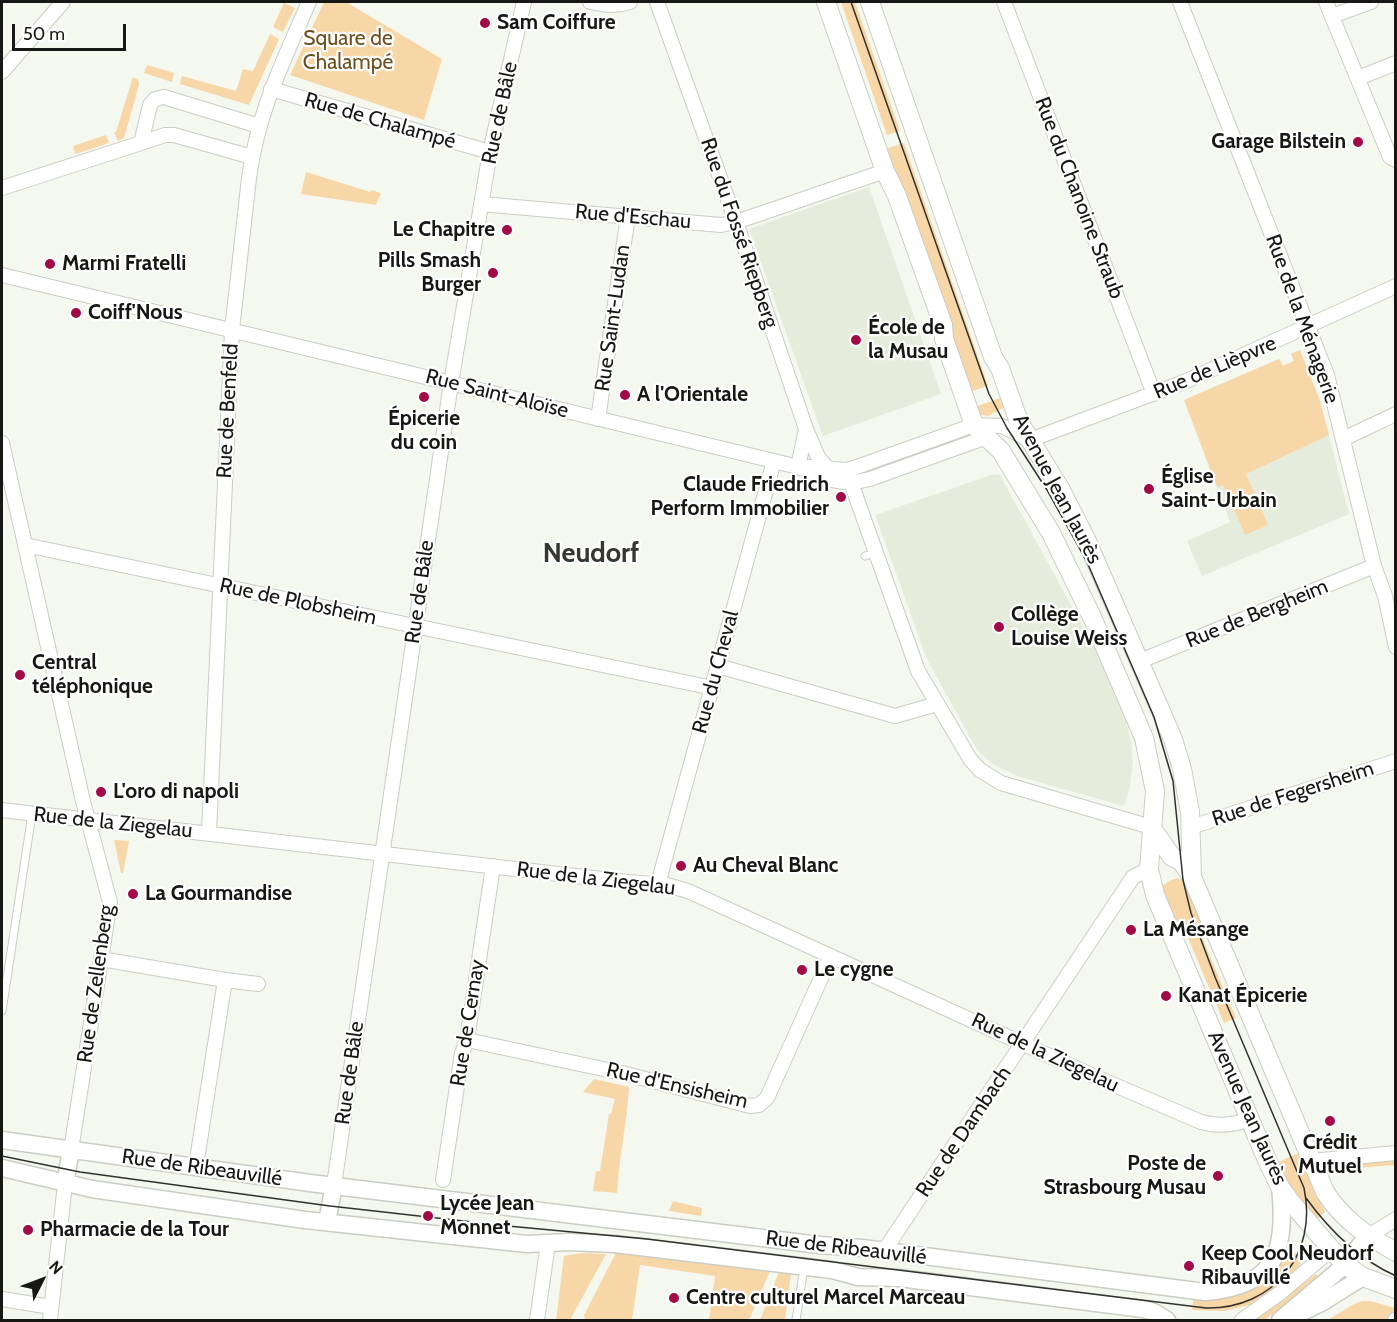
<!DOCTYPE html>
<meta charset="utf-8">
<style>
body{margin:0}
#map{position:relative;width:1397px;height:1322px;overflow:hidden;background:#f4f8ee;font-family:Cabin,sans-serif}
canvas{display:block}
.frame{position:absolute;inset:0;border:3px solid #171815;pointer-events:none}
.north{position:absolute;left:12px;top:1250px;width:60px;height:60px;-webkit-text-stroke:4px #fff;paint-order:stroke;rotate:48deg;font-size:16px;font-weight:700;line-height:24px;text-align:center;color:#171815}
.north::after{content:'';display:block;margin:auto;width:21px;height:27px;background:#171815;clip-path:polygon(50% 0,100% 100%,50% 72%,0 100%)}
.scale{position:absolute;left:12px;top:24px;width:114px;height:27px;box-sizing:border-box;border:3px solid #171815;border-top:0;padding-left:8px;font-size:18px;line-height:21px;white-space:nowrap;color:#171815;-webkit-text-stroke:4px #fff;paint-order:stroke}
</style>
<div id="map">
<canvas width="1397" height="1322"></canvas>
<div class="frame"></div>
<div class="north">N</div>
<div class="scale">50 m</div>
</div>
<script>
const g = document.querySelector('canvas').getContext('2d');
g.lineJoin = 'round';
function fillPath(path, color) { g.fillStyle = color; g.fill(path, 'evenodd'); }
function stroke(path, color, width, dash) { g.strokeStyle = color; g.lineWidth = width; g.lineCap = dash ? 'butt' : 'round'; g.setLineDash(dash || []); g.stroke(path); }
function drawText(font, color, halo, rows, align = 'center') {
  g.font = font + ' Cabin,sans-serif'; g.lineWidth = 4.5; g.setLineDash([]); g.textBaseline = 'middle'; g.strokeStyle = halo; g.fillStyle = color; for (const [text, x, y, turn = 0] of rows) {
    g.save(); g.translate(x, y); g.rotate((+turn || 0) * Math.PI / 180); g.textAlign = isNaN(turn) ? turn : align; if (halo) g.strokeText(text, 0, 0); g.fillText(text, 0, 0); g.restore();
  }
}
fillPath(new Path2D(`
 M869 187 941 394 823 436 749 229Z
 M1300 350 1320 401 1349 514 1202 576 1187 541 1230 522 1184 400 1279 359 1283 366 1294 361 1291 354Z
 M994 474 1000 475 1095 649 1126 722 1131 742 1133 761 1130 787 1124 806 1017 776 994 765 979 752 973 743 927 659 875 515Z`), '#e6ecdc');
fillPath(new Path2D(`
 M324 2H346L442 59 424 120 290 75Z
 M841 2H855L900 131 887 135Z
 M284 3 295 8 283 32 273 27Z
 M270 34 279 39 249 105 180 84 182 76 236 91 243 69 253 71Z
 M147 65 174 73 172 82 144 73Z
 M133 77 138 80 139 85 124 138 118 141 114 133 116 132Z
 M106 135 109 143 75 154 73 146Z
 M904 143 988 386 970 392 885 149Z
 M306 172 370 192 371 190 381 193 376 205 301 194Z
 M1300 350 1320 401 1329 435 1246 474 1268 525 1245 535 1223 485 1217 487 1184 400 1279 359 1283 366 1294 361 1291 354Z
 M1000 398 1003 408 988 416 979 414 975 407Z
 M114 840 129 841 123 873H121Z
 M1178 878 1186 883 1204 925 1198 928 1236 1018 1224 1023 1186 933 1180 935 1161 887 1171 880Z
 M594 1079 629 1087C627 1123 619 1157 617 1193L593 1191 596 1171H600L609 1114H611L615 1099 583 1092Z
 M1299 1153 1325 1212 1316 1220 1294 1195 1276 1163Z
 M1395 1159V1165L1346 1169H1339L1334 1164Z
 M673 1201 702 1208 701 1216 669 1211Z
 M1287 1242 1302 1262 1289 1279 1251 1307 1249 1305 1225 1311 1192 1310 1194 1296 1234 1293Z
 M617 1251 770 1271 749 1320H709L715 1276 640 1265 632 1320H585L584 1315Z
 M582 1253 606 1254 570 1320H556L564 1256Z
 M779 1272 791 1274 785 1320H760Z
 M1316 1274 1319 1278 1265 1320H1254Z
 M1362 1301H1370L1395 1308 1394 1318 1390 1320H1328L1354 1304Z`), '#f7d7a8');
const service = new Path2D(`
 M817 488 819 475
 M865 556 875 553
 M2 1011 32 814
 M796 1320 804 1267`);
const minor = new Path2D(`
 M590 2C605 5 615 7 630 2
 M657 2 736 222 806 429 819 459 827 467
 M1004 2 1154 394
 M1180 2 1327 375 1374 566 1385 596 1396 647
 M1326 2 1390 157 1396 160
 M1332 16 1371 2
 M2 72 63 2
 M1358 78 1396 63
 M271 89 490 152
 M252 157 174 135H165L141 143 150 105 155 99 164 97 259 126
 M2 188 141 143
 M481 204 721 225 736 222 885 171
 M2 275 774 461 798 467 832 480 851 483 870 479 987 437
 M598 419 628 216
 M1343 439 1396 414
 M2 443 83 801 110 902 71 1150
 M798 467 806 429
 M808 467 846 470 854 468 974 425 1002 426 1030 440 1184 382 1396 286
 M849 477 918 671 970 759 980 770 1001 783 1151 827
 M25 545 713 688
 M1140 661 1374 566
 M718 666 895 716 937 704
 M2 810 628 882 667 885 688 891 1098 1078 1201 1122C1218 1127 1234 1125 1250 1119
 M1191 827 1396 761
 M209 833 232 330 249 178C258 111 283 62 309 2
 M659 884 661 873 774 461
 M101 959 225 980 196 1166
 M225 980 258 984
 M467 1040 622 1073 750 1106 759 1105 767 1098 831 956
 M1311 1161 1396 1153
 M443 1180 462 1053 467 1040 493 866
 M334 1185 451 383 490 152 524 2
 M1367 1237 1396 1219
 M884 1251 1133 877 1149 869
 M2 1299 51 1307
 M50 1320 65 1184
 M537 1320 548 1244
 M1242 1320 1280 1293 1332 1249
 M1395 1320H1396`);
const tertiary = new Path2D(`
 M2 1140 310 1183 820 1245 862 1248 1205 1292C1276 1287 1287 1251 1280 1187
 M2 1168 92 1189 305 1220 527 1244 569 1242 615 1244 832 1270 858 1277 899 1278 1143 1309 1154 1312 1167 1320
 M65 1184 71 1150
 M327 1222 334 1185
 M1280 1320 1339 1270 1367 1237
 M1286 1320 1323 1302 1363 1277`);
const secondary = new Path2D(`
 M826 2 885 171 897 196 943 325 944 339 974 425 1001 451 1051 533 1092 617 1144 738 1155 791 1149 869 1155 895 1267 1160 1280 1187 1290 1201 1344 1264 1363 1277 1396 1289
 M870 2 993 357 1000 368 1019 422 1061 490 1086 539 1173 739 1182 769 1190 812 1192 877
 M1151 827 1172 857 1181 861 1192 877 1325 1192C1343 1220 1367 1236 1396 1252`);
stroke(service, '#cacdc4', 9);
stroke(minor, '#cacdc4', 16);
stroke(tertiary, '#cacdc4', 19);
stroke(secondary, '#cacdc4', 20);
stroke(service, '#fff', 7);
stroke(minor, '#fff', 14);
stroke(tertiary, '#fff', 16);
stroke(secondary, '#fff', 18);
stroke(new Path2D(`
 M2 1156 80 1172 330 1206 508 1226 647 1239 1206 1308C1274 1309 1318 1254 1304 1188L1215 977 1191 913 1183 880 1173 781 1154 717 1087 562 1047 490 1007 428 989 394 851 2
 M1306 1198C1330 1231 1358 1259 1396 1276`), '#31322e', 1.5);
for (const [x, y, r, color] of [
 [485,23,6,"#a20947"],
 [1358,142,6,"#a20947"],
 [507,230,6,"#a20947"],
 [50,264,6,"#a20947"],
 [493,273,6,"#a20947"],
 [76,313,6,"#a20947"],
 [856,340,6,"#a20947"],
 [625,395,6,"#a20947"],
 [424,397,6,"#a20947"],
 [1149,489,6,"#a20947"],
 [841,497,6,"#a20947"],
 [999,627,6,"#a20947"],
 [20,675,6,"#a20947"],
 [101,792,6,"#a20947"],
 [681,866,6,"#a20947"],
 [133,894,6,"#a20947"],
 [1131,930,6,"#a20947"],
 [802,970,6,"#a20947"],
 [1166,996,6,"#a20947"],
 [1330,1121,6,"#a20947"],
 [1218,1176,6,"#a20947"],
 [428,1216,6,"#a20947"],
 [28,1230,6,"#a20947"],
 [1189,1266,6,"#a20947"],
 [674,1298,6,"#a20947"]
]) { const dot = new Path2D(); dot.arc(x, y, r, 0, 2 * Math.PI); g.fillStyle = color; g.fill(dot); stroke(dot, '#fff', 2); }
drawText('bold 21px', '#171815', '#fff', [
 ["Sam Coiffure",497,23],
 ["Garage Bilstein",1346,142,"right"],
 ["Le Chapitre",495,230,"right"],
 ["Pills Smash",481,261,"right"],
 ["Burger",481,285,"right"],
 ["Marmi Fratelli",62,264],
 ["Coiff'Nous",88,313],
 ["École de",868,328],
 ["la Musau",868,352],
 ["A l'Orientale",637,395],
 ["Épicerie",424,419,"center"],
 ["du coin",424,443,"center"],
 ["Église",1161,477],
 ["Saint-Urbain",1161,501],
 ["Claude Friedrich",829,485,"right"],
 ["Perform Immobilier",829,509,"right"],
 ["Collège",1011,615],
 ["Louise Weiss",1011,639],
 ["Central",32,663],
 ["téléphonique",32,687],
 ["L'oro di napoli",113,792],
 ["Au Cheval Blanc",693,866],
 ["La Gourmandise",145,894],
 ["La Mésange",1143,930],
 ["Le cygne",814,970],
 ["Kanat Épicerie",1178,996],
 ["Crédit",1330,1143,"center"],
 ["Mutuel",1330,1167,"center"],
 ["Poste de",1206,1164,"right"],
 ["Strasbourg Musau",1206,1188,"right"],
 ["Lycée Jean",440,1204],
 ["Monnet",440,1228],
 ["Pharmacie de la Tour",40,1230],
 ["Keep Cool Neudorf",1201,1254],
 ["Ribauvillé",1201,1278],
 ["Centre culturel Marcel Marceau",686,1298]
], 'left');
drawText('21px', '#6c4f1f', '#fff', [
 ["Square de",348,39],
 ["Chalampé",348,63]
]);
drawText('21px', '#171815', '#fff', [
 ["Rue de Bâle",500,113,-78],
 ["Rue de Chalampé",380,121,16],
 ["Rue du Chanoine Straub",1079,198,69],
 ["Rue d'Eschau",633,217,5],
 ["Rue du Fossé Riepberg",739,233,71],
 ["Rue Saint-Ludan",613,318,-82],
 ["Rue de la Ménagerie",1302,319,70],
 ["Rue de Lièpvre",1215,368,-23],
 ["Rue Saint-Aloïse",497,394,14],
 ["Rue de Benfeld",228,411,-87],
 ["Avenue Jean Jaurès",1057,489,62],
 ["Rue de Bâle",420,592,-82],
 ["Rue de Plobsheim",298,602,12],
 ["Rue de Bergheim",1257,614,-22],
 ["Rue du Cheval",716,672,-75],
 ["Rue de Fegersheim",1293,794,-18],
 ["Rue de la Ziegelau",113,823,6],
 ["Rue de la Ziegelau",596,879,7],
 ["Rue de Zellenberg",96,984,-82],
 ["Rue de Cernay",468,1023,-81],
 ["Rue de la Ziegelau",1045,1053,25],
 ["Rue de Bâle",350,1073,-82],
 ["Rue d'Ensisheim",677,1086,13],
 ["Avenue Jean Jaurès",1247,1108,66],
 ["Rue de Dambach",964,1132,-56],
 ["Rue de Ribeauvillé",202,1168,8],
 ["Rue de Ribeauvillé",846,1248,7]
]);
drawText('bold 27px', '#353830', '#fff', [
 ["Neudorf",591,554]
]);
</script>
